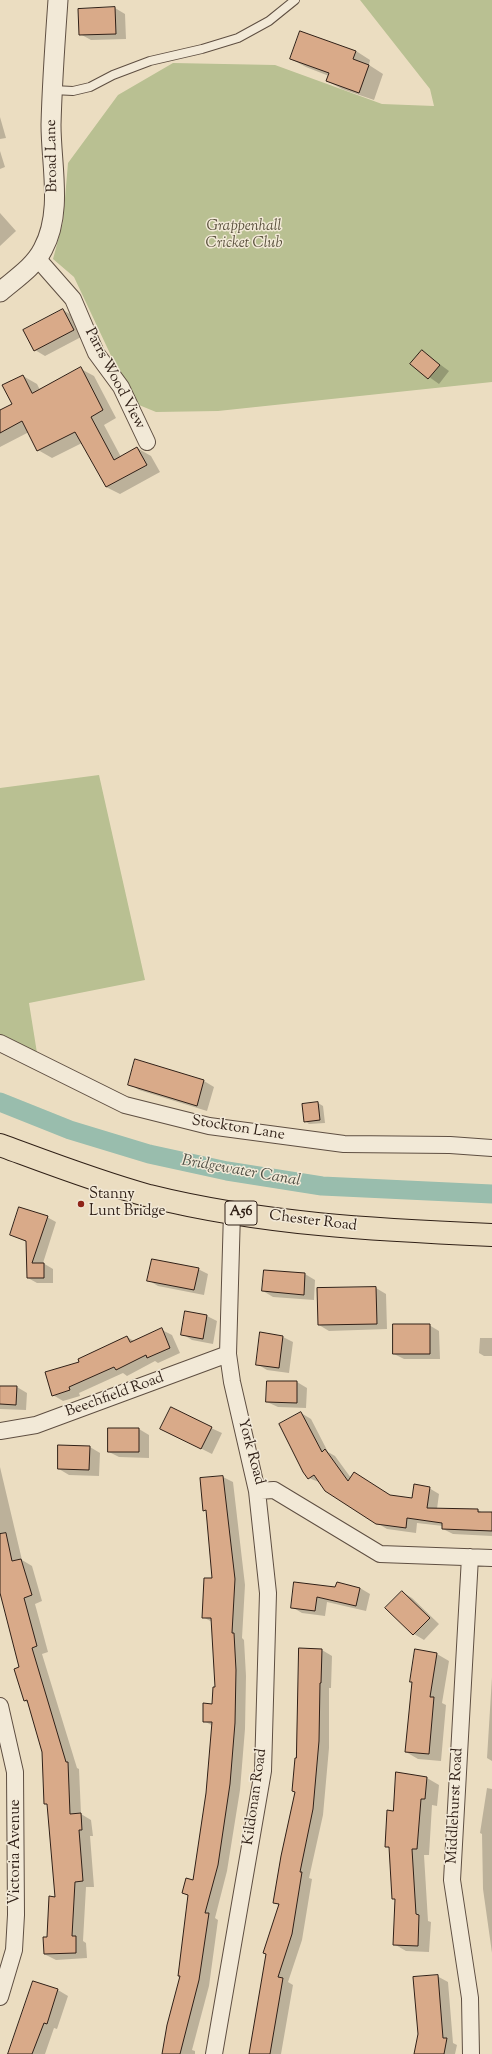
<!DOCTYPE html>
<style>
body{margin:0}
canvas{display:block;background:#ebddc1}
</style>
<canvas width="492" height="2054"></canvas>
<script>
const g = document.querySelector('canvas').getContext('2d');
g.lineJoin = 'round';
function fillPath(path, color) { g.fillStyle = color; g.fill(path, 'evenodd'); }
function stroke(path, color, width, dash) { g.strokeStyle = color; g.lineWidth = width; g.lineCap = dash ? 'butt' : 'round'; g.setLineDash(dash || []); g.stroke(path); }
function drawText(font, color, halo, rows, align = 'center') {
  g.font = font + ' "Sorts Mill Goudy",serif'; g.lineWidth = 3; g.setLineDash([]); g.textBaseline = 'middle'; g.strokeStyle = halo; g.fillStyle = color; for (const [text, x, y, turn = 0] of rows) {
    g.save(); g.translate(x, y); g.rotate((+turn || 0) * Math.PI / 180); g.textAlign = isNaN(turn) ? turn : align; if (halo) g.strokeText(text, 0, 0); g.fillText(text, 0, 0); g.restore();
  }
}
fillPath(new Path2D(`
 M360 0H492V382L218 411 156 412 139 405 114 362 74 277 53 259 63 222 68 163 118 95 173 63 275 65 382 104 434 106 430 89Z
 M99 775 145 980 29 1003 37 1053 0 1036V788Z`), '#b9c092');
fillPath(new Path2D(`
 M115 8 125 14 126 39 91 40 80 34 79 9Z
 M356 51 370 60 369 65 383 74 374 100 342 89 327 81 329 76 306 67 291 59Z
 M0 117 6 138 0 139Z
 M0 151 5 167 0 169Z
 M0 213 16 231 0 246Z
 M63 310 73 316 83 336 45 356 35 350Z
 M422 351 449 371 439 384 411 364Z
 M81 369 94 376 116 418 104 425 121 457 137 448 151 456 160 472 120 494 106 487 82 443 52 458 38 450 29 432 0 447V411L13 405 23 376 37 384 40 390Z
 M136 1061 204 1081 214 1087 207 1111 139 1090 129 1084Z
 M318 1103 323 1106 325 1123 309 1124 305 1121 303 1105Z
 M47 1217 56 1222 43 1263 53 1269V1283H37L28 1278 27 1242 11 1235Z
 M198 1269 208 1274 204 1295 158 1286 148 1280Z
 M305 1274 315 1280 314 1300 273 1297 263 1291Z
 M376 1288 386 1294 387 1329 329 1331 319 1325Z
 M207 1316 217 1321 213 1344 192 1340 182 1334Z
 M429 1325 439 1331 440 1359H404L394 1354Z
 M162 1330 172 1335 180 1353 158 1363 155 1361 127 1376 123 1373 79 1393 80 1396 63 1401 53 1395 81 1363 127 1337 134 1341Z
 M261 1333 283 1337 293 1342 289 1373 267 1370 257 1364Z
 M480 1338H492V1356H484L479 1353Z
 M297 1382 307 1388 306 1408 278 1407 267 1402Z
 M0 1387H17L27 1393 26 1410 0 1409Z
 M301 1413 311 1419 328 1452 335 1456 351 1478 391 1496 413 1499 429 1488 439 1494 437 1509 478 1510 483 1513H492V1536L453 1534 443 1529V1526L417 1523 416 1533 387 1529 377 1523 321 1483 309 1478Z
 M211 1428 222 1433 212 1454 172 1434Z
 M109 1429H139L149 1435V1458L119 1457 109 1452Z
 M90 1447 100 1453 99 1476 69 1475 59 1469Z
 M0 1467 22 1560 32 1566 42 1601 35 1604 48 1652 42 1654 77 1768 79 1769 81 1814 91 1820 93 1836H90L94 1887H86L83 1941 86 1943 87 1958 56 1960 44 1954 56 1898 49 1805 45 1803 43 1752 28 1703 25 1701 20 1668 0 1589Z
 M223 1477 233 1482 245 1585 242 1638 244 1640 246 1676 245 1729 240 1790 227 1871 215 1918 218 1920 209 1986 192 2050 195 2051V2054H163L181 1977 179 1976 189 1896 183 1893 193 1881 207 1793 213 1726 204 1721 213 1705 216 1688 212 1622 203 1617 213 1579 207 1511 204 1510Z
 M337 1583 360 1588 370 1594 366 1611 327 1602 325 1616 302 1613 292 1607 336 1588Z
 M402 1592 412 1598 439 1624 424 1640 414 1634Z
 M322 1650 332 1656 331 1688H329V1748L323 1815 309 1878 312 1879 302 1940 288 1982 293 1985 281 2054H250L279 1905 274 1902 295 1792 293 1791 297 1759Z
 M437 1654 449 1661 442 1703 446 1705 441 1761 418 1759 406 1752Z
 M492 1677V1761L487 1758Z
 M427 1778 439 1785 437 1806 432 1805 429 1855H424L428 1921 431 1922 429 1952 406 1951 394 1944 396 1900 393 1898 390 1849 386 1846 394 1812Z
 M487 1788 492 1789V1953L483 1889 482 1834 480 1833Z
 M437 1976 448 1982 453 2043 457 2045 455 2054H415Z
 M58 1990 68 1996 57 2029 54 2028 45 2054H8Z`), '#0003');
stroke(new Path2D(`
 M0 1102 70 1130 149 1154 227 1171 322 1186 492 1194`), '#99bdad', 19);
const building = new Path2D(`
 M115 7 116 34 79 35 78 9Z
 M300 31 356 51 353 59 369 65 359 93 326 81 329 73 290 59Z
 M63 309 74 330 34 351 23 330Z
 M422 350 440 365 428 379 410 364Z
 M81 367 103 410 91 417 114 460 137 447 147 465 106 487 75 432 37 451 22 421 0 433V410L12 404 2 385 23 375 32 393Z
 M135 1059 204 1080 197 1106 128 1085Z
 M318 1102 320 1120 304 1122 302 1104Z
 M19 1207 48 1216 32 1263H44V1278H27L26 1241 10 1235Z
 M152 1259 199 1268 194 1290 147 1281Z
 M264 1270 305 1273 304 1295 262 1291Z
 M376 1287 377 1324 318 1325 317 1288Z
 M185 1311 207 1315 203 1339 181 1335Z
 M393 1324H430V1354H393Z
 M162 1328 170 1348 147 1358 146 1355 116 1370 114 1367 69 1387 70 1390 52 1396 45 1372 79 1362 78 1359 127 1336 130 1342Z
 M260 1332 283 1336 279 1368 256 1365Z
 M267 1381H297V1403L266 1402Z
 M0 1386H17L16 1405 0 1404Z
 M171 1407 212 1427 201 1449 160 1429Z
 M301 1412 322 1452 325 1449 348 1481 354 1472 390 1495 412 1498 414 1484 430 1487 427 1508 478 1509V1512H492V1531L442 1529V1523L407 1518 406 1528 376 1524 325 1491 314 1475 308 1479 303 1472 279 1424Z
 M108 1428H139V1452H108Z
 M58 1445 90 1446 89 1470 58 1469Z
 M223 1476 235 1579 232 1633H234L236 1670 235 1723 230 1784 218 1865 205 1913H209L199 1980 180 2054H162L167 2025 180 1976H178L188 1895 182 1893 186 1878 193 1880 206 1793 212 1722H203V1703L212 1704 213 1687H215L211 1618H202L204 1578H212L206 1510 203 1511 200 1478Z
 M6 1533 12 1561 21 1559 32 1595 24 1598 37 1646 32 1648 66 1762H68L70 1814 81 1813 82 1830H79L83 1881 75 1882 72 1936H76V1953L44 1954 43 1937H47L49 1896 55 1897 47 1804H44L42 1752 27 1700 24 1701 14 1669 19 1667 0 1593V1534Z
 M294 1582 335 1587 337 1582 360 1588 356 1606 317 1597 315 1611 291 1608Z
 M402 1591 430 1618 413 1635 385 1608Z
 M299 1648 322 1649 321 1683H320L319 1741 313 1809 300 1872H302L292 1934 278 1977 283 1978 270 2054H249L266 1954 263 1953 279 1904 273 1903 281 1856 295 1792 292 1791 295 1758H296Z
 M415 1649 437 1653 430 1697H434L429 1754 405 1752 412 1682H410Z
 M396 1772 427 1777 425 1799H421L417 1849H412L416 1914 419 1915 418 1946 393 1945 395 1899H392L389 1847H385L387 1810 393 1811Z
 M438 1975 443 2038H447L444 2054H414L418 2034 413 1977Z
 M33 1981 58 1989 47 2024 44 2023 32 2054H8Z`);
fillPath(building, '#d9aa89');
stroke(building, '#302017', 1);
const service = new Path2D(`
 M53 90 73 91 90 87 113 75 150 61 202 49 238 38 269 21 295 0`);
const minor = new Path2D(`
 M37 258 73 299 96 353 121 387 147 442
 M0 1043 125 1105 209 1126 344 1144 450 1145 492 1148
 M232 1212 228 1354 232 1382 257 1491 274 1490 380 1554 492 1558
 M0 1431 36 1425 228 1354
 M470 1557 452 1880 470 1998 471 2054
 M0 1706 15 1772 16 1915 14 1950 0 1997
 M214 2054 263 1771 268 1593 257 1491`);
const tertiary = new Path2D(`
 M0 292C15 279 34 267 43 249 63 212 51 165 51 125 52 83 55 42 58 0`);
const primary = new Path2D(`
 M0 1145C49 1163 98 1182 149 1196 261 1224 377 1230 492 1235`);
stroke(service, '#5f4f42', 10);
stroke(minor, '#5f4f42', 18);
stroke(tertiary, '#5f4f42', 21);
stroke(primary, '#302017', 24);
stroke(service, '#f2e9d7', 8);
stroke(minor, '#f2e9d7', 16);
stroke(tertiary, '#f2e9d7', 19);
stroke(primary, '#ebddc1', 22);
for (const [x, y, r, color] of [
 [81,1204,4,"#8f2418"]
]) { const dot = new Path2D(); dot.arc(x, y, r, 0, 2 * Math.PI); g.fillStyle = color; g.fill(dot); stroke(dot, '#f2e9d7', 1.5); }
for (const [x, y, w] of [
 [241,1213,32]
]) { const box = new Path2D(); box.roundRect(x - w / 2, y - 12, w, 24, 3); g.fillStyle = '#f2e9d7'; g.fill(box); stroke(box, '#302017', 1); }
drawText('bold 14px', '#302017', null, [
 ["A56",241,1213]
]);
drawText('15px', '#302017', '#f2e9d7', [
 ["Broad Lane",53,156,-91],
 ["Parrs Wood View",114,379,62],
 ["Stockton Lane",238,1129,9],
 ["Chester Road",313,1222,7],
 ["Beechfield Road",115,1396,-20],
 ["York Road",250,1452,75],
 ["Kildonan Road",256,1797,-82],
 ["Middlehurst Road",456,1806,-87],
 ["Victoria Avenue",16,1852,-90]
]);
drawText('italic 15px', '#59503c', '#f2e9d7', [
 ["Grappenhall",244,227],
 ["Cricket Club",244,244]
]);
drawText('15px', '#302017', '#f2e9d7', [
 ["Stanny",89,1195],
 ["Lunt Bridge",89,1212]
], 'left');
drawText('italic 16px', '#504f44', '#f2e9d7', [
 ["Bridgewater Canal",241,1172,10]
]);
</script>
